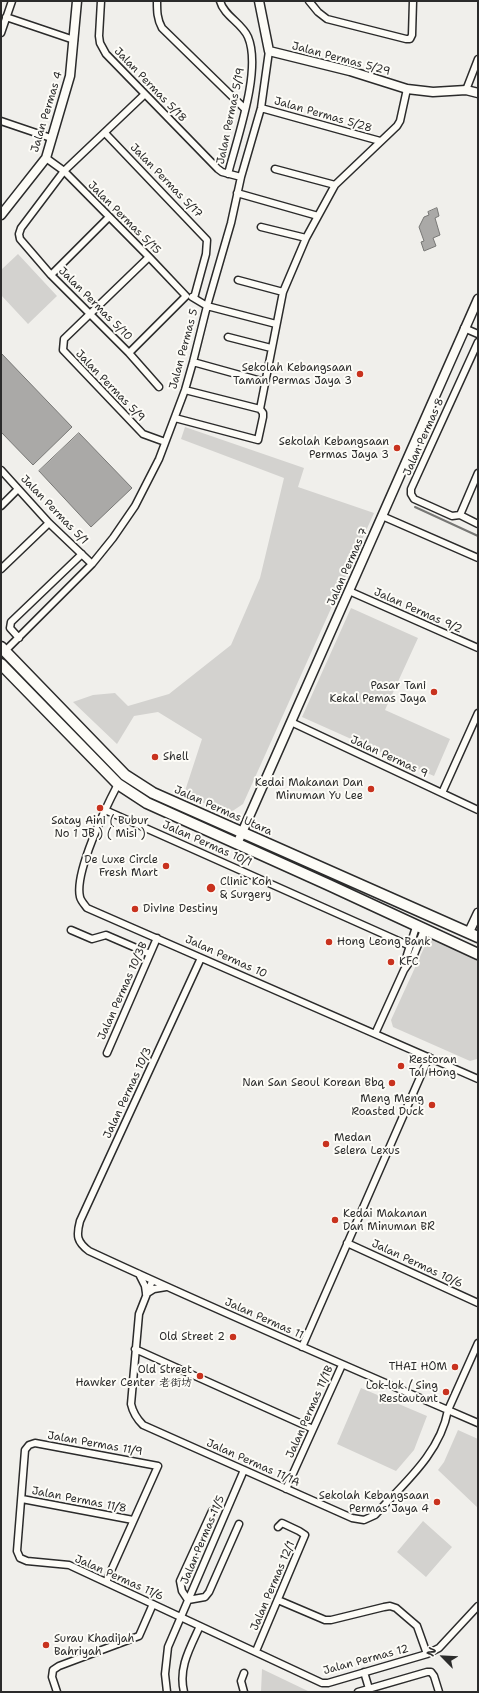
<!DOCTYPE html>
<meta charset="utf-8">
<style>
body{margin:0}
#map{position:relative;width:479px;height:1693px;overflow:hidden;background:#f0efeb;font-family:"Shantell Sans",sans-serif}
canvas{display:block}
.frame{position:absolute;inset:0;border:2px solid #2b2b2b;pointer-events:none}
.north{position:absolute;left:423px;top:1637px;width:40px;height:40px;-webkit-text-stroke:3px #fdfcf7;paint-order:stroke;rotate:294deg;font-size:11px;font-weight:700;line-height:16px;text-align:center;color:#2b2b2b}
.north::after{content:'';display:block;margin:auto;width:14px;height:18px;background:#2b2b2b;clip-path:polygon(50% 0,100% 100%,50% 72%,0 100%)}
</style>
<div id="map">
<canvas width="479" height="1693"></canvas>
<div class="frame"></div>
<div class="north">N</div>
</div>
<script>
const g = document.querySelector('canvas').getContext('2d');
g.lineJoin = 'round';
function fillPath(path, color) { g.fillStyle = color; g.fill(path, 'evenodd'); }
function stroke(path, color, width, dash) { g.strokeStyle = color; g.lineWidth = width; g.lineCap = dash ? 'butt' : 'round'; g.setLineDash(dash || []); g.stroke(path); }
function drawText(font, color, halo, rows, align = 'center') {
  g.font = font + ' "Shantell Sans","LXGW WenKai TC",sans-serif'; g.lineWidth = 4; g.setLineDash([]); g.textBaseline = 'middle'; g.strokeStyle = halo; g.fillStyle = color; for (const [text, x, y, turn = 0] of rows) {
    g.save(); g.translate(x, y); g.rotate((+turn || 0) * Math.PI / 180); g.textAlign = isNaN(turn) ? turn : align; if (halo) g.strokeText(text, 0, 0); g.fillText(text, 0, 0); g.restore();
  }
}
fillPath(new Path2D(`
 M18 254 57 296 28 324 1 295V270Z
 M185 427 304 468 298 487 374 513 243 804 228 814 184 794 202 739 158 712 134 716 117 744 73 702 93 695 115 693 128 706 169 694 231 645 260 578 284 478 181 439Z
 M351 608 418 638 385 710 450 739 434 776 302 717Z
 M429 937 478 956 477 1059 470 1061 393 1027 391 1020Z
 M361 1388 427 1416 414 1450 396 1471 337 1444Z
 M458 1430 478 1439V1508L438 1470 444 1462Z
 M423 1521 452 1547 426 1577 397 1552Z
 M262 1669 310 1692H261Z`), '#d3d2cf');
const water = new Path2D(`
 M437 208 439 216 435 218 440 235 433 238 436 246 424 251 421 242 424 241 419 227 424 217 429 215 428 212Z
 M1 353 72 427 33 465 1 432Z
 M79 433 132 488 91 527 39 471Z`);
fillPath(water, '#aaa9a7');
stroke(water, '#777775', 1);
stroke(new Path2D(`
 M415 507 478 536`), '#777775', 2);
const minor = new Path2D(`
 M101 1 99 36 100 43 106 54 218 169 222 172 241 177
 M157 1C157 11 157 19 162 28L245 109
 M220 1C224 16 242 23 248 37 262 70 237 138 228 174
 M309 1 318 12 327 19 406 39H410L412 35 413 1
 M6 17 74 40
 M1 33 12 1
 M466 90 478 59
 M145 94 64 171 21 228 19 234 20 239 51 275 129 353 159 387
 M261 108 380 141
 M1 121 51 138
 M105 133 207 240 206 254 194 298
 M46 158 64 171 149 257 186 296
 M275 169 335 185
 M237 193 318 216
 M261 227 306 238
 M149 257 64 339 63 350 143 434 165 442
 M51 275 109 217
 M238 280 283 292
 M192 297 207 306 276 324
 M464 328 478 334
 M228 337 271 348
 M478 342 411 489V494L414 499 432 507 452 516 460 515 478 524
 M129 353 186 296
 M193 362 265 382
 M185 390 260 409
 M260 409 283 292 306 238 335 185 397 126 400 121 407 89
 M175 418 258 440 263 417V413L260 409
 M1 470 49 523 92 564
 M1 506 18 489
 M460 515 478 473
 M382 516 478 558
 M1 569 49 523
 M349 591 478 648
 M19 638 10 628 11 622 82 554
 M5 651 92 564 113 538 135 506 159 459 185 390 193 362 207 306 231 223 241 177 261 108 269 51
 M291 722 478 810
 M118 784C106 807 74 873 80 897 81 901 84 904 87 908L478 1079
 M442 793 478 713
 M105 810 410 946
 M71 930 92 939 106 935 150 954
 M201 958 80 1221C76 1236 77 1242 89 1251 218 1311 348 1367 478 1423
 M405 966 407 955 416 927
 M375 1034 404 970 413 957 424 930
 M107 1053 157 938
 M347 1243 478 1303
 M139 1274 145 1286 146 1293
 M152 1281 139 1314 131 1404C133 1413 137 1419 143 1425L352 1518 364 1520 375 1515C403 1484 440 1454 448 1410L478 1343
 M146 1294 154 1289 166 1287
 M302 1347 429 1057
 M135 1349 313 1429
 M286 1489 342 1365
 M22 1499 133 1520
 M106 1582 158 1466 35 1443 29 1445 25 1450 17 1551 20 1558 27 1561 69 1565 322 1683H328L427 1654 439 1648 478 1606
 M188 1600 182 1591 180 1581 212 1511
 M188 1600 205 1597 209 1592 239 1524
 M278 1600 325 1620H331L384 1607 390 1606 396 1608 417 1626 427 1654
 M256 1651 305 1535 299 1531 282 1523 278 1527
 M364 1672 370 1692
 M57 1692 52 1677 53 1670 59 1666 139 1636 153 1604
 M167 1692 165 1674 168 1647 244 1470
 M184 1692C178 1668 190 1648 200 1626
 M244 1692 241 1681 244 1673
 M358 1692 427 1672H431L434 1676 439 1692`);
const tertiary = new Path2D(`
 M259 1 269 51 350 71 407 89 433 92 466 90 478 93
 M1 215 46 158 70 76 77 1
 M237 844 478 299
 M469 932 478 913`);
const primary = new Path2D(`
 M1 647 125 775 153 793 478 937
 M1 664 118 784 147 803 329 885 478 954`);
stroke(minor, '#2b2b2b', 9);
stroke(tertiary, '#2b2b2b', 11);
stroke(primary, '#2b2b2b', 13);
stroke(minor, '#fdfcf7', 6);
stroke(tertiary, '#fdfcf7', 8);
stroke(primary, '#fdfcf7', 10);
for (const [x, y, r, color] of [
 [360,374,4,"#c8321e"],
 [397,448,4,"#c8321e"],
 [434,692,4,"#c8321e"],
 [155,757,4,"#c8321e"],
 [371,789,4,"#c8321e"],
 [100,808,4,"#c8321e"],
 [166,866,4,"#c8321e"],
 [211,888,5,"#c8321e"],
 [135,909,4,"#c8321e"],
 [329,942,4,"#c8321e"],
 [391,962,4,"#c8321e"],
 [401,1066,4,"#c8321e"],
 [392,1083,4,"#c8321e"],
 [432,1105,4,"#c8321e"],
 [326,1144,4,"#c8321e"],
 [335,1220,4,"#c8321e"],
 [233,1337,4,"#c8321e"],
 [455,1367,4,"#c8321e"],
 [200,1376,4,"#c8321e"],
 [446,1392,4,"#c8321e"],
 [437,1502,4,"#c8321e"],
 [46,1645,4,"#c8321e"]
]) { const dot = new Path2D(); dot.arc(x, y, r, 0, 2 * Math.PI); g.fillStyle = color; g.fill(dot); stroke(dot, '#fdfcf7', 1.5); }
drawText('11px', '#2b2b2b', '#fdfcf7', [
 ["Jalan Permas 5/29",341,59,15],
 ["Jalan Permas 5/18",150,85,46],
 ["Jalan Permas 4",47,112,-73],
 ["Jalan Permas 5/28",323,115,16],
 ["Jalan Permas 5/19",231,116,-78],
 ["Jalan Permas 5/17",166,181,46],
 ["Jalan Permas 5/15",124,218,45],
 ["Jalan Permas 5/10",95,304,45],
 ["Jalan Permas 5",184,349,-75],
 ["Jalan Permas 5/9",110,386,46],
 ["Jalan Permas 8",424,437,-66],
 ["Jalan Permas 5/1",54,510,46],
 ["Jalan Permas 7",348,567,-66],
 ["Jalan Permas 9/2",418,611,24],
 ["Jalan Permas 9",389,757,25],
 ["Jalan Permas Utara",223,811,24],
 ["Jalan Permas 10/1",207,844,24],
 ["Jalan Permas 10",226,957,24],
 ["Jalan Permas 10/3B",123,991,-66],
 ["Jalan Permas 10/3",128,1093,-65],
 ["Jalan Permas 10/6",417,1264,25],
 ["Jalan Permas 11",264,1319,24],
 ["Jalan Permas 11/1B",310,1412,-66],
 ["Jalan Permas 11/9",95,1444,10],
 ["Jalan Permas 11/1A",253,1463,24],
 ["Jalan Permas 11/8",79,1500,11],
 ["Jalan Permas 11/5",203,1540,-67],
 ["Jalan Permas 11/6",119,1578,24],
 ["Jalan Permas 12/1",273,1586,-67],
 ["Jalan Permas 12",366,1660,-15]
]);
drawText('11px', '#2b2b2b', '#fdfcf7', [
 ["Sekolah Kebangsaan",352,368],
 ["Taman Permas Jaya 3",352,381],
 ["Sekolah Kebangsaan",389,442],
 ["Permas Jaya 3",389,455],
 ["Pasar Tani",426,686],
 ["Kekal Pemas Jaya",426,699],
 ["Shell",163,757,"left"],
 ["Kedai Makanan Dan",363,783],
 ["Minuman Yu Lee",363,796],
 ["Satay Aini ( Bubur",100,821,"center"],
 ["No 1 JB ) ( Misi )",100,834,"center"],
 ["De Luxe Circle",158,860],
 ["Fresh Mart",158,873],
 ["Clinic Koh",220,882,"left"],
 ["& Surgery",220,895,"left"],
 ["Divine Destiny",143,909,"left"],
 ["Hong Leong Bank",337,942,"left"],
 ["KFC",399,962,"left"],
 ["Restoran",409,1060,"left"],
 ["Tai Hong",409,1073,"left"],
 ["Nan San Seoul Korean Bbq",384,1083],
 ["Meng Meng",424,1099],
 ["Roasted Duck",424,1112],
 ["Medan",334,1138,"left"],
 ["Selera Lexus",334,1151,"left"],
 ["Kedai Makanan",343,1214,"left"],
 ["Dan Minuman BR",343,1227,"left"],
 ["Old Street 2",225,1337],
 ["THAI HOM",447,1367],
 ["Old Street",192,1370],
 ["Hawker Center 老街坊",192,1383],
 ["Lok-lok / Sing",438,1386],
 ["Restautant",438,1399],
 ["Sekolah Kebangsaan",429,1496],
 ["Permas Jaya 4",429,1509],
 ["Surau Khadijah",54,1639,"left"],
 ["Bahriyah",54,1652,"left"]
], 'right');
</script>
